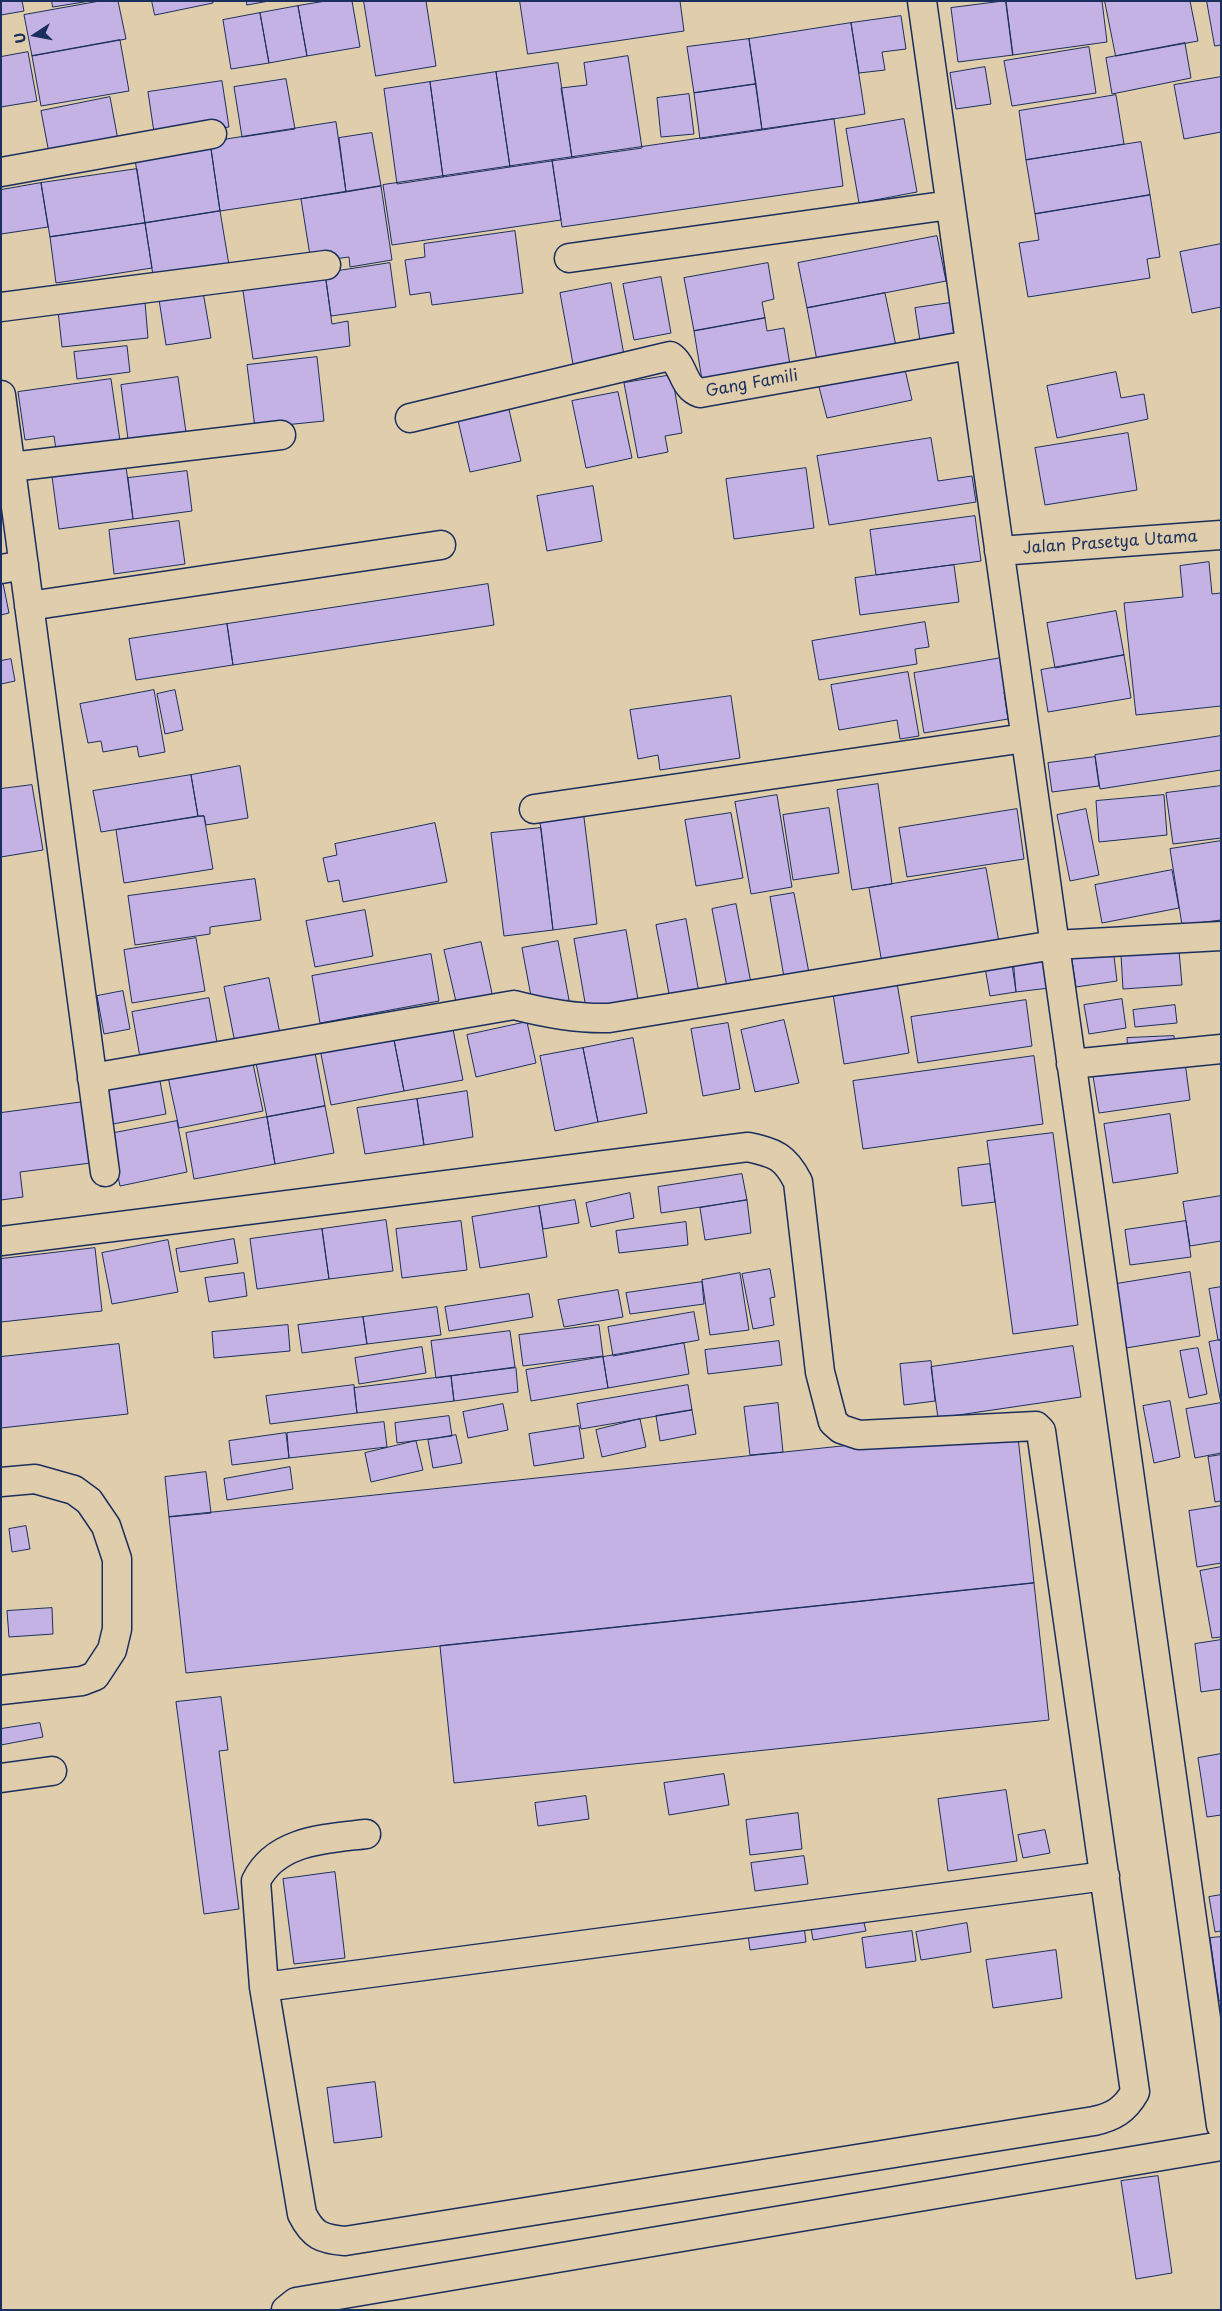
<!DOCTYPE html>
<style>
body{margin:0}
#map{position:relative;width:1222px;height:2311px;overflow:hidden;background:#e0cdab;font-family:"Playpen Sans",sans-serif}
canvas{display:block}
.frame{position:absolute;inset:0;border:2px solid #1b2f5e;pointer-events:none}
.north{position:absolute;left:10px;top:10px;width:50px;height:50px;-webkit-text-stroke:4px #e0cdab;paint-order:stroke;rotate:259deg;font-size:14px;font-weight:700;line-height:20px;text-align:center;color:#1b2f5e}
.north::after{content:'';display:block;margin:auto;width:18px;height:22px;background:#1b2f5e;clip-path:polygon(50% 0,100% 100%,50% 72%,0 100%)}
</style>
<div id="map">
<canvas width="1222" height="2311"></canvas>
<div class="frame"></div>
<div class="north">U</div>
</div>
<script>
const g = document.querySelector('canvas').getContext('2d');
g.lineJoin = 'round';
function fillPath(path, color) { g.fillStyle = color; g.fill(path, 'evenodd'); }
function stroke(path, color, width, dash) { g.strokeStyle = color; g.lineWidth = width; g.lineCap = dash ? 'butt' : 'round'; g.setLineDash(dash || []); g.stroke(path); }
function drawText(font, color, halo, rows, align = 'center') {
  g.font = font + ' "Playpen Sans",sans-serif'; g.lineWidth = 4; g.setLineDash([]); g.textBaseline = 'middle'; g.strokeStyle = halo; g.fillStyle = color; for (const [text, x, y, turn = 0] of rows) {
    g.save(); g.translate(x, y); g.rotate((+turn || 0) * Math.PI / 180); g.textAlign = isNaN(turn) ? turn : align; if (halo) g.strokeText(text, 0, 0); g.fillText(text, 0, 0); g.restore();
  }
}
const building = new Path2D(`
 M1 1H22L24 11 1 15Z
 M52 1H90L53 7Z
 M100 1H118L126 39 32 56 24 15Z
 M152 1H213V3L155 15Z
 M247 1H269L247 5Z
 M326 1H352L360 47 307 56 298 6Z
 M364 1H426L436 66 376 76Z
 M520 1H680L684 31 528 54Z
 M1006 1H1102L1107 42 1013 55Z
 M1006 1 1013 55 958 62 951 8Z
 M1105 1H1190L1198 41 1116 56Z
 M1207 1H1221V45L1215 46Z
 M298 6 307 56 269 63 260 13Z
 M260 13 269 63 231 69 223 20Z
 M901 16 906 49 882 52 885 70 859 73 851 23Z
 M851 23 865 114 762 130 749 39Z
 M749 39 756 84 694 93 687 47Z
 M120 40 129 91 41 106 32 56Z
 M1185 43 1191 78 1112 94 1106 58Z
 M1089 47 1096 93 1012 106 1004 61Z
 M28 52 37 101 1 107V57Z
 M628 56 642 148 572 158 561 88 587 85 584 63Z
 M558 63 572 158 510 167 496 72Z
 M985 67 991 104 956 109 950 73Z
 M496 72 510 167 443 177 430 82Z
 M1221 77V132L1184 139 1174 85Z
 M286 79 295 129 242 137 234 87Z
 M222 81 229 127 155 139 148 92Z
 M430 82 443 177 397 184 384 89Z
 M756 84 762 130 700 139 694 93Z
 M689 94 694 134 661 137 657 98Z
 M1116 95 1124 144 1026 160 1019 111Z
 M110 97 118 140 49 153 41 111Z
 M834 119 843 186 562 227 552 160Z
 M904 119 917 192 859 203 846 129Z
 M336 122 346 192 220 211 210 142Z
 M372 133 381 186 346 192 339 138Z
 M210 142 220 211 145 223 134 153Z
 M1141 142 1150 195 1035 214 1026 160Z
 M552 160 561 220 392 245 383 185Z
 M137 169 145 223 50 237 41 183Z
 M41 183 48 227 1 234V190Z
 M381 186 392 260 350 267 349 257 311 262 301 199Z
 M1150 195 1160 257 1147 259 1150 278 1028 297 1019 243 1039 240 1035 214Z
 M220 211 230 271 154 282 145 223Z
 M145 223 152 268 56 283 50 237Z
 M515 231 523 293 432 305 430 292 410 295 405 260 425 257 424 244Z
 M937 236 946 281 807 308 798 263Z
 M1221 244V307L1192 313 1180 252Z
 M390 263 396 307 331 316 325 273Z
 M768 263 774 299 762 302 765 318 694 331 684 278Z
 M325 273 332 324 348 321 350 346 253 359 242 284Z
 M661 277 671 333 634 340 623 284Z
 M611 283 624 355 573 364 560 293Z
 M202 286 211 338 166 345 158 293Z
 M885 293 897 351 818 366 807 308Z
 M145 302 148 338 62 347 58 311Z
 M950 303 954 336 920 341 915 308Z
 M765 318 767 331 784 328 790 365 702 380 694 331Z
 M127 346 130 372 77 379 74 352Z
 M317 357 324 421 255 428 247 365Z
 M904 365 912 400 827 418 818 383Z
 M1116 372 1121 398 1144 394 1148 419 1057 438 1047 386Z
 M672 375 682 433 665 436 668 452 638 458 624 383Z
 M178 377 187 439 129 447 121 385Z
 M111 379 120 441 56 450 54 436 25 440 18 392Z
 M618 392 632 458 586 468 572 401Z
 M507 401 521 461 470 472 456 412Z
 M1128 433 1137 490 1045 505 1035 448Z
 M931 438 938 481 972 476 976 502 829 525 817 456Z
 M125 459 133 519 59 529 51 469Z
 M806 468 814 528 734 539 726 479Z
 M187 471 192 511 133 519 128 478Z
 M593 486 602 541 547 551 537 496Z
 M975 516 981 561 876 575 870 530Z
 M179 521 185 564 114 574 109 530Z
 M1209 562 1212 594 1221 593V706L1136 715 1124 603 1183 597 1180 566Z
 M954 565 959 602 860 615 855 578Z
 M1 573 9 613 1 615Z
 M488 584 494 625 233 665 227 624Z
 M1116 611 1124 655 1055 668 1047 623Z
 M925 622 929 647 915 649 917 664 819 680 812 641Z
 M227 624 233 665 136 680 129 639Z
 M1124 655 1131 698 1048 712 1041 670Z
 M1007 657 1013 690 1004 692 1008 719 924 733 914 673Z
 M11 659 15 681 1 684V661Z
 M908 672 919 736 900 739 897 720 839 730 831 685Z
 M154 690 165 752 139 757 137 746 103 752 101 741 88 743 80 704Z
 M175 690 183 730 165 734 157 694Z
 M731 696 740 758 660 770 658 755 638 759 630 710Z
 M1221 736V770L1100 789 1095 755Z
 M1095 757 1099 786 1052 792 1048 763Z
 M240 766 248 818 206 825 204 816H198L191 775Z
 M191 775 198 816 101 832 93 791Z
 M878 784 892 884 852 890 837 790Z
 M32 785 43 850 1 857V789Z
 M1221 786V838L1173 844 1166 793Z
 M777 795 792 887 751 894 735 802Z
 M1164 795 1167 835 1099 842 1096 801Z
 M829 808 839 873 793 880 783 815Z
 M583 809 597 924 553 930 539 814Z
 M1017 809 1024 859 907 877 899 828Z
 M1086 809 1099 875 1070 881 1057 815Z
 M731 813 743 878 696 886 685 820Z
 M204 816 213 869 124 883 116 830Z
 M435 823 447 882 343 902 339 880 328 882 323 858 337 855 335 844Z
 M541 828 553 930 504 936 491 833Z
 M1221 841V920L1182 925 1170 849Z
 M986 868 1000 948 883 969 869 888Z
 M1172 870 1179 908 1102 923 1095 885Z
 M255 879 261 920 210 927V934L135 945 128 896Z
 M794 893 809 973 784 977 770 897Z
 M736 904 751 983 727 987 712 909Z
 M365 910 373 956 315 967 306 921Z
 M686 919 699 993 670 999 656 925Z
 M626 930 639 1005 587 1014 574 939Z
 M196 938 205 991 132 1003 124 950Z
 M558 941 569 1000 533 1007 522 948Z
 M481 942 493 998 457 1006 444 950Z
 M1113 948 1117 981 1076 987 1071 954Z
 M1179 950 1182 985 1123 989 1121 955Z
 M431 954 439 1001 320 1023 312 976Z
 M1047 955 1049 988 1016 992 1013 958Z
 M1011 957 1016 992 990 996 984 962Z
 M269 978 281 1039 236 1048 224 987Z
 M897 983 909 1053 844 1064 833 994Z
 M123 991 130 1029 104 1034 97 996Z
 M209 998 218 1048 141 1063 132 1012Z
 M1122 999 1126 1028 1089 1034 1084 1005Z
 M1026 1000 1032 1046 918 1063 911 1017Z
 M1175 1005 1177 1023 1135 1027 1133 1010Z
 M784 1020 799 1083 755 1092 741 1030Z
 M527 1022 536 1063 476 1077 467 1035Z
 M728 1023 740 1089 703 1096 691 1029Z
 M452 1024 463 1080 404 1091 393 1035Z
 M393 1035 404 1091 331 1105 320 1049Z
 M1174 1036 1175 1050 1128 1053 1127 1038Z
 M633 1038 647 1113 598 1122 583 1048Z
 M314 1047 325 1106 267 1117 255 1058Z
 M583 1048 598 1122 555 1131 540 1056Z
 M1034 1056 1043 1124 863 1149 853 1081Z
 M252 1059 263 1111 179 1128 168 1077Z
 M1185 1062 1190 1100 1099 1113 1093 1076Z
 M158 1070 166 1114 113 1124 105 1080Z
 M467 1091 473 1137 424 1145 417 1099Z
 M417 1099 424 1145 365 1154 357 1108Z
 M91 1101 99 1162 20 1172 23 1197 1 1200V1113Z
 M325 1106 334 1153 275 1164 267 1117Z
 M1170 1114 1178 1173 1113 1183 1104 1124Z
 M267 1117 275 1164 194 1179 186 1133Z
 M177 1121 187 1172 120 1186 109 1134Z
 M1053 1133 1078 1325 1013 1334 987 1141Z
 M990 1164 995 1202 962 1206 958 1168Z
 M742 1174 747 1200 661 1213 658 1187Z
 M630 1193 634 1218 591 1227 586 1203Z
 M1221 1196V1241L1190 1246 1183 1202Z
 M575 1200 579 1223 543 1229 539 1206Z
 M747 1200 751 1233 705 1240 700 1208Z
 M539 1206 547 1257 480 1268 472 1217Z
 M386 1220 393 1271 329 1279 322 1229Z
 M461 1221 467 1270 402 1278 396 1229Z
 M1186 1221 1191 1257 1130 1265 1125 1230Z
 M686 1222 688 1245 619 1253 616 1231Z
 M322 1229 329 1279 257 1289 250 1239Z
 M234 1239 238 1263 180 1272 176 1249Z
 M168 1240 178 1292 112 1304 102 1253Z
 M95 1248 102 1311 1 1322V1259Z
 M770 1269 775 1297 770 1298 774 1325 753 1329 742 1274Z
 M1190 1272 1200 1336 1126 1348 1116 1284Z
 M244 1273 247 1296 209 1302 205 1278Z
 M740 1273 749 1330 710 1335 702 1280Z
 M702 1282 704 1304 630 1314 626 1293Z
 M1221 1287V1340H1218L1209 1289Z
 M618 1290 623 1317 564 1327 558 1300Z
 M529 1294 533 1317 449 1331 445 1307Z
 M437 1307 441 1335 367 1344 363 1317Z
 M694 1312 699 1340 613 1356 608 1327Z
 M363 1317 367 1344 302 1353 298 1325Z
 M288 1325 290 1351 214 1358 212 1332Z
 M599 1325 603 1356 523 1366 519 1335Z
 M510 1331 515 1367 436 1378 431 1341Z
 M1218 1340H1221V1403L1209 1342Z
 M779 1341 782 1365 708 1374 705 1350Z
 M684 1343 689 1374 608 1388 603 1357Z
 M119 1344 128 1414 1 1428V1357Z
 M1073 1346 1081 1397 938 1418 931 1367Z
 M422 1347 426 1373 359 1384 355 1358Z
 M1198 1348 1207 1394 1189 1398 1180 1351Z
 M603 1357 608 1388 531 1401 526 1370Z
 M931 1361 935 1401 904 1405 900 1364Z
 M516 1368 518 1392 454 1401 451 1376Z
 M451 1376 454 1401 357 1413 354 1388Z
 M354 1385 357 1413 270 1424 266 1396Z
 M688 1385 692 1410 581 1429 577 1404Z
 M1170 1401 1180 1457 1154 1463 1143 1406Z
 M778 1403 783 1452 750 1455 744 1407Z
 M1221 1403V1453L1195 1458 1186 1409Z
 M503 1404 508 1430 468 1438 463 1412Z
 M692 1410 696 1434 660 1441 656 1416Z
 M449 1416 452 1436 397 1443 395 1423Z
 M640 1419 646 1447 602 1457 596 1430Z
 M384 1422 387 1447 289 1458 287 1433Z
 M579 1426 584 1458 534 1466 529 1434Z
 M1017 1428 1034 1583 186 1673 169 1517Z
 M286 1433 289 1458 232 1465 229 1441Z
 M456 1435 462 1463 433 1468 428 1440Z
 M416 1441 423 1470 371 1482 365 1453Z
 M1221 1455V1501L1215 1502 1208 1457Z
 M290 1467 293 1489 227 1500 224 1479Z
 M206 1472 211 1513 169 1517 165 1477Z
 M1221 1506V1563L1197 1567 1189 1511Z
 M26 1526 30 1549 12 1552 9 1529Z
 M1221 1567V1637L1212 1638 1200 1571Z
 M1034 1583 1049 1720 454 1783 440 1646Z
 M52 1608 53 1634 9 1637 7 1611Z
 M1221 1640V1689L1201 1692 1195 1644Z
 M221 1697 228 1750 219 1751 239 1909 204 1914 176 1702Z
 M40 1723 43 1737 1 1745V1729Z
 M1221 1754V1815L1207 1817 1198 1758Z
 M724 1774 729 1805 669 1815 664 1783Z
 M1006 1790 1017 1861 948 1871 938 1799Z
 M586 1796 589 1819 538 1826 535 1803Z
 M798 1813 802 1849 750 1855 746 1820Z
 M1045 1830 1050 1853 1023 1858 1018 1835Z
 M804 1856 808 1884 755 1891 751 1863Z
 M335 1872 345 1958 294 1964 283 1879Z
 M1221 1895V1931L1215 1932 1209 1897Z
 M861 1910 866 1931 813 1940 809 1916Z
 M803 1918 806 1942 750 1950 747 1927Z
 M967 1923 971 1952 921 1960 916 1932Z
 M912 1931 916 1961 866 1968 862 1938Z
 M1221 1937V2000L1219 2001 1210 1938Z
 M1056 1950 1062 1998 993 2008 986 1960Z
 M375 2082 382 2137 334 2143 327 2088Z
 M1158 2176 1172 2273 1136 2279 1121 2181Z`);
fillPath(building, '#c3b2e3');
stroke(building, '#1b2f5e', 1);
const minor = new Path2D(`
 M922 1 1221 2125
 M1 172 212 134
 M569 258 950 205
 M1 307 326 265
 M1 395 105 1172
 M410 418 670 356C685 366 682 387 700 393L970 345
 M11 467 281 435
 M999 551 1221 535
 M1 569 24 565
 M29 606 441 545
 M534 809 1025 738
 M1071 1064 1221 1049
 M92 1078 514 1005C545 1013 577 1019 609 1018L1054 945 1221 936
 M1 1241 748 1147C775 1153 785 1156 798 1182L820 1372 833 1422 841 1429 859 1435 1036 1426 1041 1431 1135 2092C1125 2110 1113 2117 1094 2121L345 2241C322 2239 313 2236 302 2214L264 1987 256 1881C276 1840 325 1839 366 1834
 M1 1482 35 1479 74 1490 89 1501 106 1526 117 1559V1629L112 1650 95 1676 82 1681 1 1690
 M1 1778 52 1771
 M264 1987 1105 1876
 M286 2310 296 2302 1221 2146`);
stroke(minor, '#1b2f5e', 31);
stroke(minor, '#e0cdab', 28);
drawText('16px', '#1b2f5e', '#e0cdab', [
 ["Gang Famili",752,384,-10],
 ["Jalan Prasetya Utama",1110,543,-4]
]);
</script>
